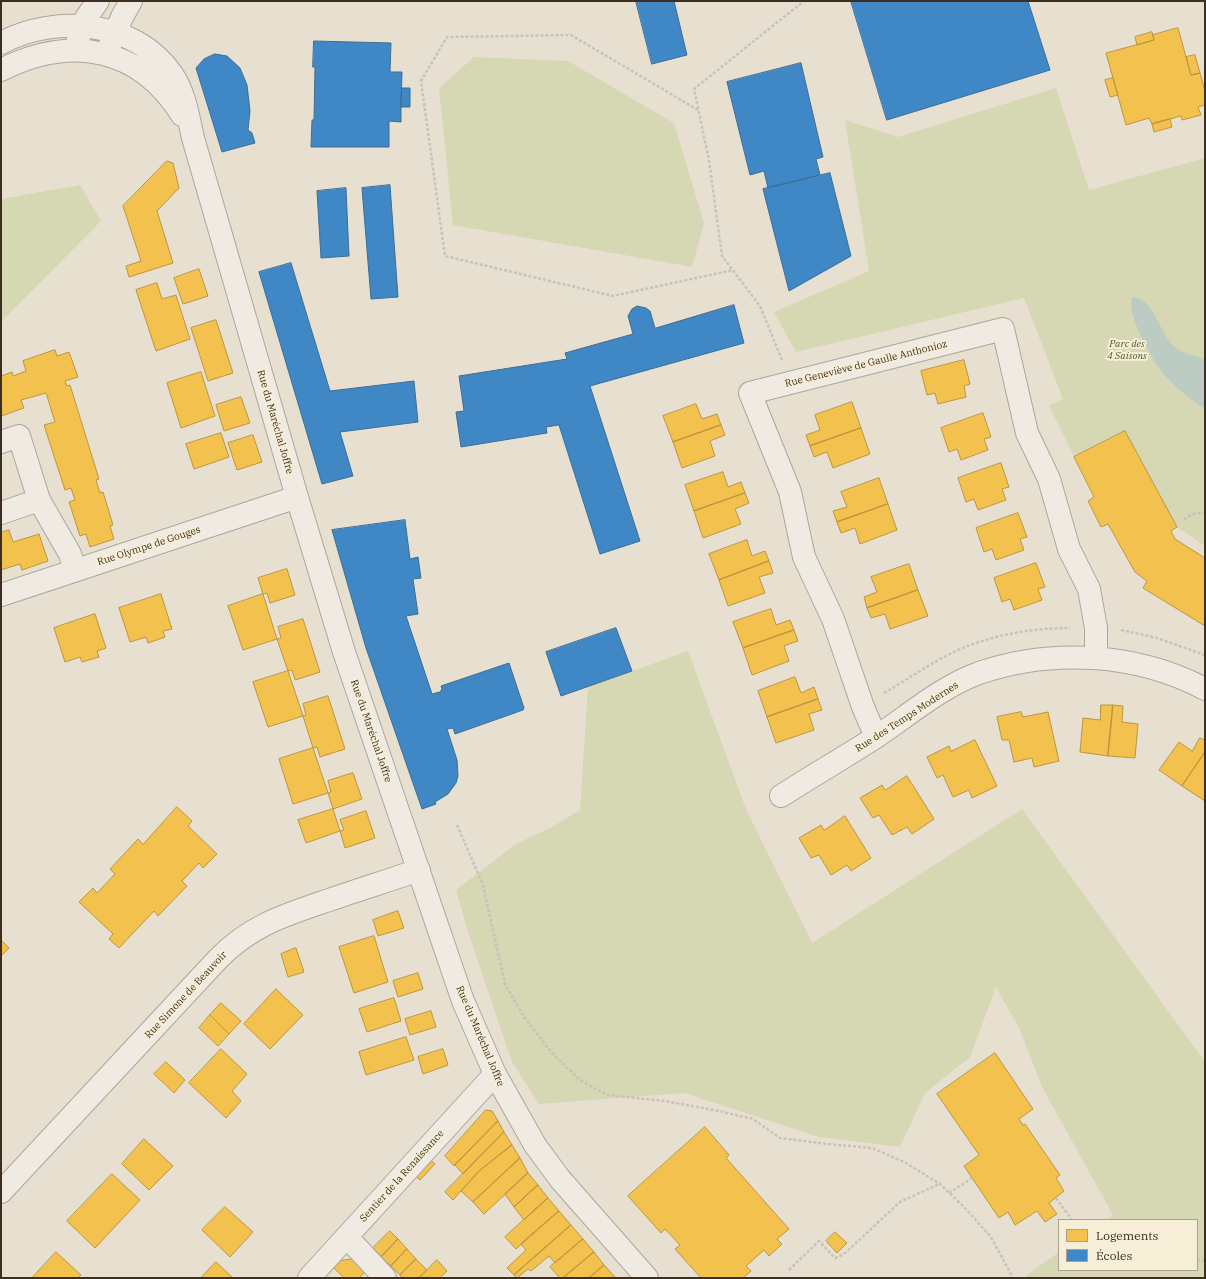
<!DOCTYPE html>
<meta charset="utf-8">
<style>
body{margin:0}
#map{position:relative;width:1206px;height:1279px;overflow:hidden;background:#e7e0d1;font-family:"IBM Plex Serif",serif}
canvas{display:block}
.frame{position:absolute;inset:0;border:2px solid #3d2e20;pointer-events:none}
.legend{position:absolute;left:1058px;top:1219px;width:140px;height:52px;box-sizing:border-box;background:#f7eed8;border:1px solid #ada18e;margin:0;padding:5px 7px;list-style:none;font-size:12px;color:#3d2e20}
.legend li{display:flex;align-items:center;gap:8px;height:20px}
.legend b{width:20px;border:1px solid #ada18e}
</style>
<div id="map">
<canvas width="1206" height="1279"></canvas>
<div class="frame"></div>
<ul class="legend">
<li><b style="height:11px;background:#f2c14e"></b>Logements</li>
<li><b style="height:11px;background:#3f88c5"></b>Écoles</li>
</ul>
</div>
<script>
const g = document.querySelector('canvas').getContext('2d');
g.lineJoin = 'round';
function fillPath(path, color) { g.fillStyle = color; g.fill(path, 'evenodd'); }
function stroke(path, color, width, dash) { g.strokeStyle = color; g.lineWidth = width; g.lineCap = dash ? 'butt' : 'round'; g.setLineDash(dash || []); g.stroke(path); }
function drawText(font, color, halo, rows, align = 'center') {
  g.font = font + ' "IBM Plex Serif",serif'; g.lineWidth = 4; g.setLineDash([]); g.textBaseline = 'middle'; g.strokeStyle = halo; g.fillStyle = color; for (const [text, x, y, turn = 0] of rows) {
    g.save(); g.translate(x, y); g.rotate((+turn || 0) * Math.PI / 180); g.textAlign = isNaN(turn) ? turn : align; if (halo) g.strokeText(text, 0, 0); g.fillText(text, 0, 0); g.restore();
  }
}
fillPath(new Path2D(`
 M474 57 568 61 674 123 704 223 692 267 453 225 439 88Z
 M1056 88 1089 190 1205 158V546L1177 527 1125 431 1074 457 1049 406 1063 399 1024 298 796 352 774 312 869 271 845 120 898 137Z
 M80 185 101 221 1 322V199Z
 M688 651 746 809 812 943 1022 809 1205 1062V1278H1028L1027 1275 1059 1252V1270H1197V1220H1106L1113 1215 1042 1087 1020 1030 996 987 970 1057 925 1093 900 1147 819 1137 684 1093 539 1104 512 1062 467 929 456 890 516 844 552 827 580 810 588 687Z`), '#d6d7b3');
fillPath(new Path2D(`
 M1135 297C1157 303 1159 335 1176 348 1184 354 1195 356 1205 359V409C1190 399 1175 387 1163 373 1152 360 1126 314 1132 298Z`), '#bcccc2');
const homes = new Path2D(`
 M1178 28 1191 75 1200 73 1205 91V105L1198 107 1201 115 1182 120 1181 116 1152 124 1149 118 1126 125 1106 53 1154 40 1153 35Z
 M1152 32 1154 40 1137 45 1135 37Z
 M1195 55 1200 73 1191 75 1186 57Z
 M1113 78 1118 95 1110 97 1105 80Z
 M1170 119 1172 127 1154 132 1152 124Z
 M167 161 173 163 179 188 157 211 173 263 129 277 126 266 141 261 123 206Z
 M199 269 208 296 183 304 174 278Z
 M157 283 162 299 176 295 190 339 156 351 136 290Z
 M216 320 233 373 208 381 191 328Z
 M55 350 57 356 69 352 78 377 65 381 67 386 70 385 99 479 96 480 100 493 103 492 113 525 110 526 114 539 90 547 86 534 80 536 69 502 75 500 71 488 65 490 44 425 55 422 46 393 21 400 24 408 1 416V376L12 372 13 376 26 371 23 361Z
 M964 360 970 384 964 386 966 397 938 404 935 393 927 395 921 371Z
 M201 372 215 416 181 428 167 383Z
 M241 397 250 423 224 431 216 405Z
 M852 402 861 428 810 446 806 435 820 430 815 415Z
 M696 404 702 419 717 414 721 425 673 442 663 416Z
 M983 413 991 437 984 439 988 450 961 460 957 449 949 452 941 428Z
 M721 425 725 435 710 441 715 456 682 468 673 442Z
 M861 428 870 454 833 468 827 452 814 457 810 446Z
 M1125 431 1177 527 1171 531 1175 539 1205 558V626L1143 588 1147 581 1135 572 1108 524 1101 527 1088 501 1094 497 1074 457Z
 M221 433 229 457 194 469 186 444Z
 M253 435 262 462 237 470 228 443Z
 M1001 463 1009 487 1002 489 1006 500 978 510 974 499 966 502 958 478Z
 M723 472 728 487 741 482 745 493 694 511 685 485Z
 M879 478 888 504 837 522 833 511 847 507 841 492Z
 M745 493 749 503 735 509 741 524 703 538 694 511Z
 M888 504 897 530 860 544 855 528 841 533 837 522Z
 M1018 513 1027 537 1020 539 1024 550 996 560 992 549 984 552 976 528Z
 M9 530 13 542 39 534 48 561 22 570 20 564 1 570V533Z
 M747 540 752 556 765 551 769 561 719 580 709 554Z
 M769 561 773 573 759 577 765 593 728 606 719 580Z
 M1036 563 1045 587 1038 589 1042 600 1014 610 1010 599 1002 602 994 578Z
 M909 564 918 590 867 608 864 597 877 592 871 577Z
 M287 569 295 595 270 603 267 593 263 594 258 578Z
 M918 590 928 616 890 629 885 614 871 618 867 608Z
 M161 594 172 629 163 631 165 637 148 643 146 637 130 642 119 608Z
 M263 594 277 639 243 650 228 606Z
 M771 609 776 625 790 620 794 630 743 648 733 622Z
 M95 614 106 648 97 651 99 657 82 662 80 657 65 662 54 628Z
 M303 619 320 672 295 680 292 670 288 671 277 639 281 638 278 627Z
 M794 630 798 641 784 646 789 661 752 675 743 648Z
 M288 671 303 716 268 727 253 682Z
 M795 677 801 693 814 687 818 699 767 717 758 691Z
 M328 696 345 749 320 757 317 747 313 748 303 716 306 715 303 704Z
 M818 699 822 710 809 714 814 730 776 743 767 717Z
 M1101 705H1113L1108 756 1080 752 1083 718 1100 720Z
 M1113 705 1123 706 1122 722 1138 724 1135 758 1108 756Z
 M1021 712 1023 717 1048 712 1059 761 1034 767 1032 758 1014 762 1009 740H1002L997 717Z
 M1200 738 1205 740V752L1182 786 1159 770 1179 742 1192 751Z
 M975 740 997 786 972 798 969 790 953 797 943 775 937 778 927 757 949 746 951 751Z
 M313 748 328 793 293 804 279 759Z
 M1205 752V801L1182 786Z
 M353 773 362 799 333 809 328 793 331 792 328 781Z
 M907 776 934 819 912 834 907 827 892 835 879 815 873 818 860 798 882 785 885 790Z
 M177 807 192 821 188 826 217 854 203 868 199 863 182 881 187 886 158 916 154 911 119 948 109 939 113 934 79 902 93 888 97 893 115 874 110 869 138 839 143 844Z
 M333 809 340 831 306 843 298 820Z
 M366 811 375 838 345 848 340 831 344 830 340 820Z
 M845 816 871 858 851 871 847 865 831 875 819 855 811 858 799 838 821 825 824 830Z
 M398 911 404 928 378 936 373 920Z
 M374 936 388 982 354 993 339 947Z
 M1 940 9 948 1 956Z
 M296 948 304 972 288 977 281 954Z
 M418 973 423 989 398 997 393 981Z
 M276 989 303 1015 270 1049 244 1024Z
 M394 998 401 1021 367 1032 359 1009Z
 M221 1003 241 1021 229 1034 210 1015Z
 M431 1011 436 1027 410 1035 405 1019Z
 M210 1015 229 1034 218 1046 199 1028Z
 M406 1037 414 1060 366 1075 359 1052Z
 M221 1049 247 1074 232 1091 241 1101 226 1118 189 1083Z
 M443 1049 448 1065 423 1074 418 1057Z
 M995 1053 1033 1109 1019 1119 1023 1125 1025 1124 1060 1175 1056 1178 1064 1191 1049 1203 1057 1214 1045 1222 1037 1211 1015 1225 1008 1212 999 1218 964 1166 979 1155 937 1094Z
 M166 1062 185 1080 174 1093 154 1074Z
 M486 1110 492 1111 498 1121 454 1166 445 1156Z
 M498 1121 504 1132 463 1174 455 1165Z
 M705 1127 729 1155 726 1158 789 1229 777 1239 782 1244 769 1256 764 1250 746 1266 751 1271 743 1278H701L675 1249 680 1245 665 1229 661 1233 628 1196Z
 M504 1132 512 1145 479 1171 453 1200 445 1192Z
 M144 1139 173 1166 149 1190 122 1164Z
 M512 1145 520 1158 473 1202 461 1191 479 1171Z
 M428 1158 435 1164 420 1180 413 1174Z
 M520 1158 528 1173 484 1214 473 1202Z
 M528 1173 538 1185 514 1207 505 1194Z
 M112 1174 140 1200 95 1248 67 1221Z
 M538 1185 548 1198 524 1220 514 1207Z
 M548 1198 559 1211 516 1249 505 1237Z
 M225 1207 253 1232 230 1257 202 1230Z
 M559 1211 571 1225 514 1275 507 1268 526 1250 521 1244Z
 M571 1225 583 1239 555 1263 549 1256 531 1271 528 1269 517 1278 514 1275Z
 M390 1231 398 1239 381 1257 373 1248Z
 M835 1232 847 1243 837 1253 826 1241Z
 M398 1239 407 1249 391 1266 381 1257Z
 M583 1239 594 1252 563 1278H560L550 1267Z
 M407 1249 416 1259 400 1275 391 1266Z
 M56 1252 81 1275 78 1278H32Z
 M594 1252 604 1265 589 1278H563Z
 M354 1259 366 1271 359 1278H344L333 1267 339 1261Z
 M416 1259 427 1270 419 1278H402L400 1275Z
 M437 1260 447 1271 440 1278H419Z
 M216 1262 233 1278H201Z
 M604 1265 616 1278H589Z`);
fillPath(homes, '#f2c14e');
stroke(homes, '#bc9540', 1);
const schools = new Path2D(`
 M636 1H674L687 55 652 64Z
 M851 1H1028L1050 70 887 120Z
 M314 41 391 43 390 72H402L401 107V122L389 121V147H311L312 120H314L315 67H313Z
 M215 54 227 56 240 68 247 85 250 111 248 130 252 133 255 143 222 152 196 68 204 59Z
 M801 63 823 157 816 159 820 175 768 188 764 171 750 175 727 82Z
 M402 88H410V107H401Z
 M830 173 851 256 789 291 763 189Z
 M390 185 398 297 371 299 362 188Z
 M346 188 349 256 321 258 317 191Z
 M291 263 330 391 414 381 418 422 340 432 353 476 322 484 259 272Z
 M734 305 744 343 590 386 640 541 600 554 559 425 546 427 547 433 461 447 456 412 464 411 459 376 567 359 565 353 633 334 628 316 632 309 637 306 646 308 650 311 655 328Z
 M405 520 410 559 418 557 421 578 413 579 418 614 406 616 432 694 440 692 442 689 441 686 509 663 524 708 523 710 455 734 453 728 447 729 457 760 458 776 456 783 448 794 435 802 436 804 422 809 366 648 332 530Z
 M616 628 632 671 561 696 546 652Z`);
fillPath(schools, '#3f88c5');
stroke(schools, '#3e6d94', 1);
const minor = new Path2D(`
 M78 39 86 18 98 1
 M1 43C56 14 134 20 172 74 185 93 188 116 193 138L297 497 344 652 463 1001 495 1074 535 1145 560 1179 647 1278
 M110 45 122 17 131 1
 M1 70C71 35 139 46 182 115
 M1 442 19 436 39 500 70 554 75 570
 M1 513 39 500
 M1 595 297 497
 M876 737 863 707 833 619 804 557 790 492 750 393 1003 329 1027 433 1049 479 1069 549 1089 589 1096 628V658
 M781 796C812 776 845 757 876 737 909 715 941 687 979 673 1052 648 1137 653 1205 689
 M1 1192 218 959C252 924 288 914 332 899 361 889 390 880 419 870
 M347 1237 385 1278
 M309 1278 495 1074`);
stroke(minor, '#ada599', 24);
stroke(new Path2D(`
 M698 110 571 35 447 37 421 81 445 256 613 296 733 270
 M782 360 760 306 722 256 709 160 694 89 804 1
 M1184 519 1193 514 1205 512
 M1121 630 1157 638 1205 655
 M884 693C910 678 936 659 965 647 998 634 1035 628 1070 628
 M457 825 483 885 505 984 524 1017 551 1052 580 1080 607 1095 665 1101 719 1111 753 1119 780 1138 828 1144 872 1148 906 1163 940 1184 964 1207 991 1237 1013 1278
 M949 1193 972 1178
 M1056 1198 1072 1220
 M1197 1260 1205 1261
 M789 1270 819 1241 835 1258 844 1254 900 1202 939 1184`), '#c8c2b9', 2.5, [3, 2]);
stroke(minor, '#efebe3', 22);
drawText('italic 10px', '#4d5a26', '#f7eed8', [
 ["Parc des",1127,344],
 ["4 Saisons",1127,356]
]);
drawText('10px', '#3d2e20', '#f7eed8', [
 ["Rue Geneviève de Gaulle Anthonioz",866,364,-14],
 ["Rue du Maréchal Joffre",275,422,74],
 ["Rue Olympe de Gouges",149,546,-18],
 ["Rue des Temps Modernes",907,717,-33],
 ["Rue du Maréchal Joffre",371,731,71],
 ["Rue Simone de Beauvoir",186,995,-47],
 ["Rue du Maréchal Joffre",480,1036,67],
 ["Sentier de la Renaissance",402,1176,-48]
]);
</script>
